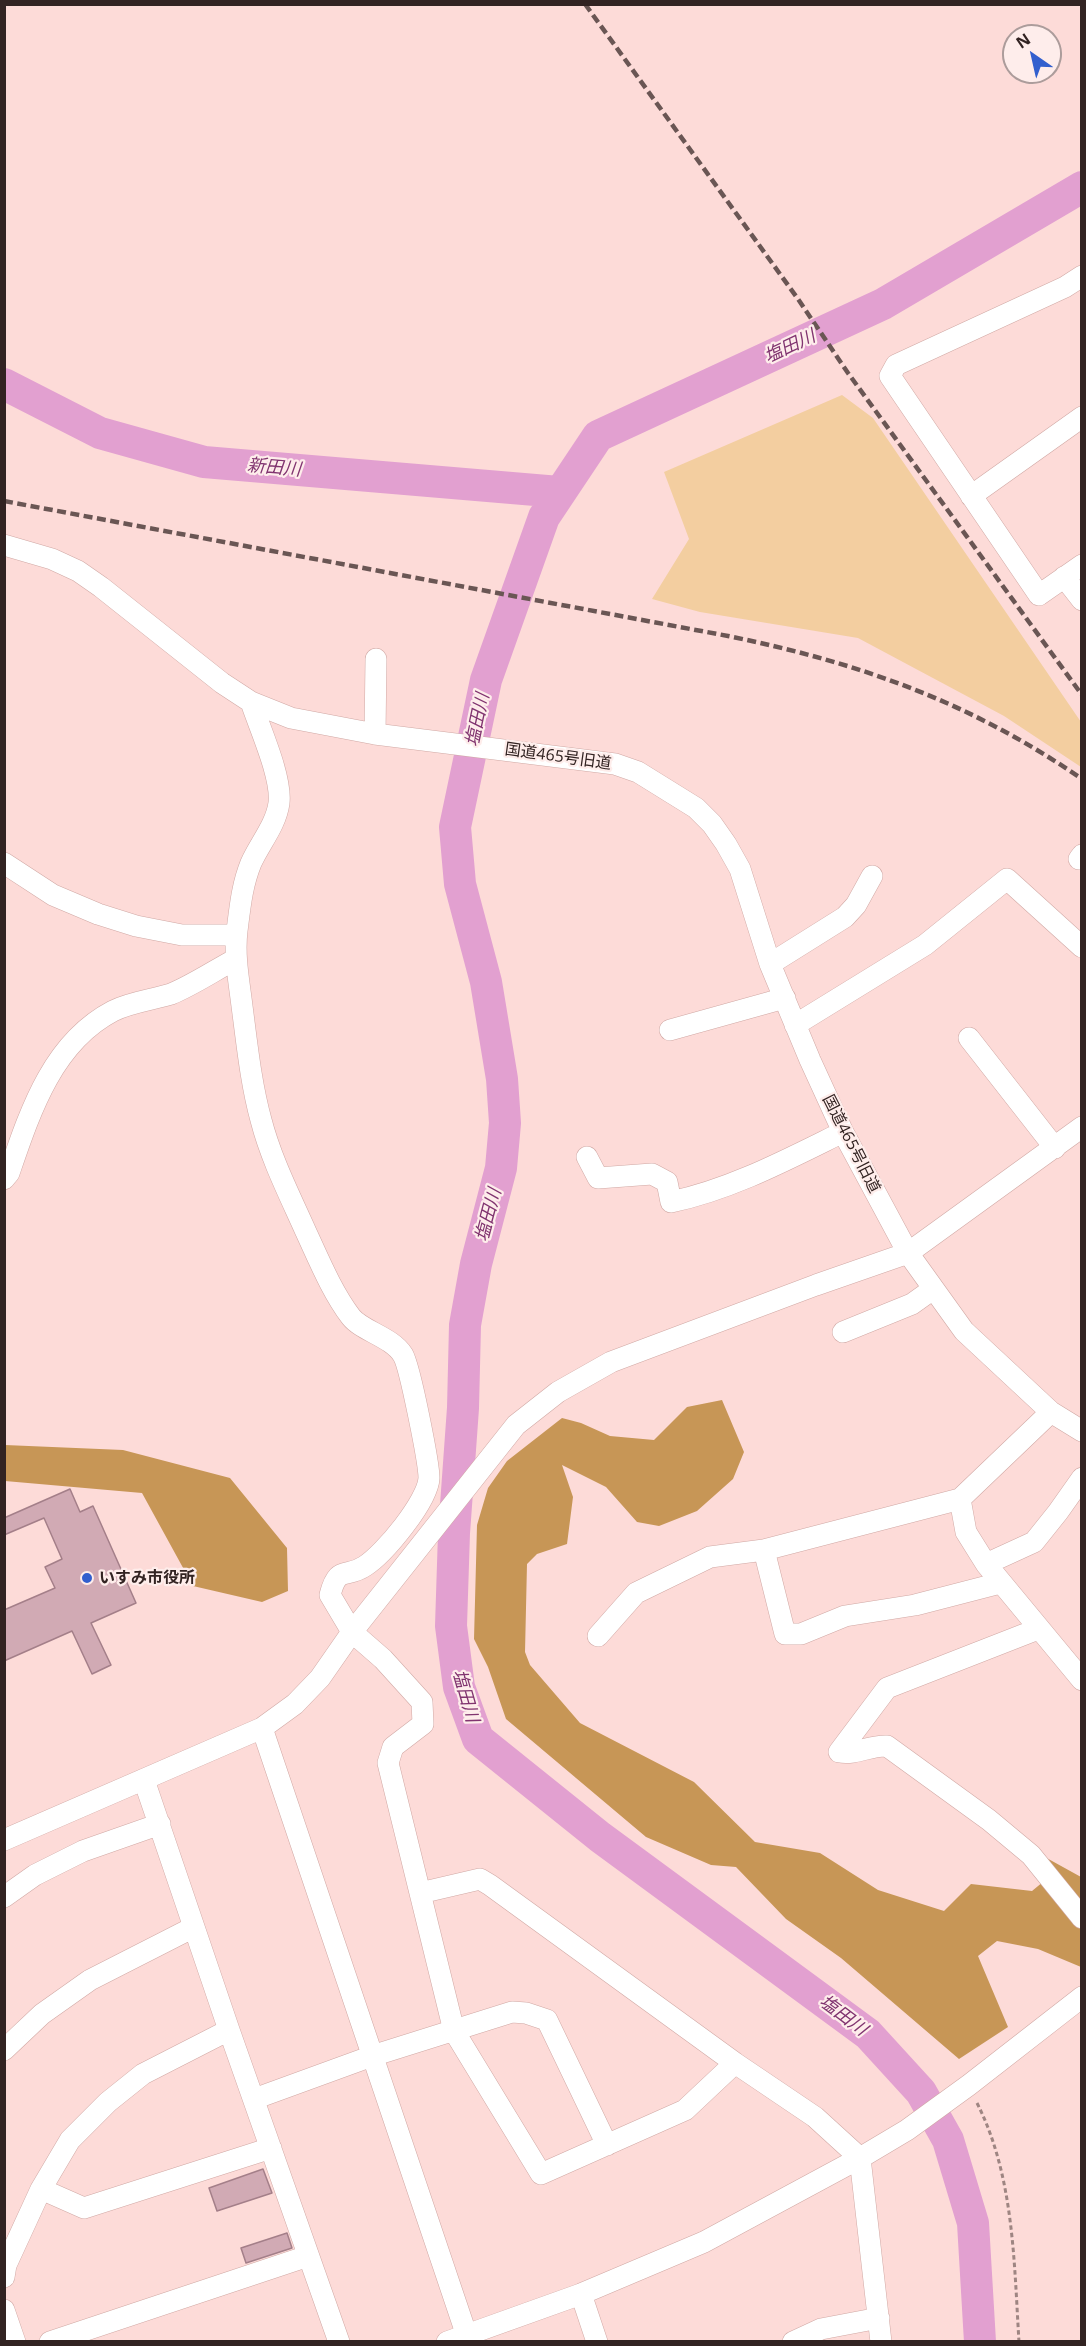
<!DOCTYPE html>
<meta charset="utf-8">
<style>
body{margin:0}
#map{position:relative;width:1086px;height:2346px;overflow:hidden;background:#fddbd8;font-family:"Open Sans",sans-serif}
canvas{display:block}
.frame{position:absolute;inset:0;border:6px solid #322322;pointer-events:none}
.north{position:absolute;left:1002px;top:24px;width:60px;height:60px;box-sizing:border-box;background:#feedeb;border:2px solid #ac9c9b;border-radius:50%;rotate:326deg;font-size:16px;font-weight:700;line-height:24px;text-align:center;color:#322322}
.north::after{content:'';display:block;margin:auto;width:21px;height:27px;background:#325fce;clip-path:polygon(50% 0,100% 100%,50% 72%,0 100%)}
</style>
<div id="map">
<canvas width="1086" height="2346"></canvas>
<div class="frame"></div>
<div class="north">N</div>
</div>
<script>
const g = document.querySelector('canvas').getContext('2d');
g.lineJoin = 'round';
function fillPath(path, color) { g.fillStyle = color; g.fill(path, 'evenodd'); }
function stroke(path, color, width, dash) { g.strokeStyle = color; g.lineWidth = width; g.lineCap = dash ? 'butt' : 'round'; g.setLineDash(dash || []); g.stroke(path); }
function drawText(font, color, halo, rows, align = 'center') {
  g.font = font + ' "Open Sans","Noto Sans JP",sans-serif'; g.lineWidth = 4.5; g.setLineDash([]); g.textBaseline = 'middle'; g.strokeStyle = halo; g.fillStyle = color; for (const [text, x, y, turn = 0] of rows) {
    g.save(); g.translate(x, y); g.rotate((+turn || 0) * Math.PI / 180); g.textAlign = isNaN(turn) ? turn : align; if (halo) g.strokeText(text, 0, 0); g.fillText(text, 0, 0); g.restore();
  }
}
fillPath(new Path2D(`
 M842 395 873 418 1081 722V767L1004 716 858 638 700 612 652 599 689 539 664 472Z`), '#f3cea0');
fillPath(new Path2D(`
 M722 1400 744 1452 733 1479 697 1511 659 1526 637 1522 606 1487 562 1465 573 1497 567 1544 537 1554 527 1564 525 1652 530 1665 580 1723 694 1782 755 1842 820 1853 878 1890 944 1911 971 1884 1032 1891 1055 1872 1043 1856 1081 1877V1967L1038 1949 997 1941 978 1956 1008 2027 959 2059 841 1958 786 1919 736 1867 711 1865 646 1837 506 1719 488 1667 474 1639 477 1525 488 1488 507 1461 562 1418 581 1423 610 1436 654 1440 687 1407Z
 M5 1445 123 1450 230 1478 287 1548 288 1591 262 1602 193 1586 142 1493 5 1481Z`), '#c79656');
stroke(new Path2D(`
 M4 384 100 433 204 462 559 492
 M980 2342 973 2223 948 2140 921 2092 868 2034 600 1837 478 1739 459 1687 451 1626 454 1533 463 1408 465 1325 476 1264 501 1168 505 1123 502 1079 486 982 460 884 455 827 486 680 544 517 598 436 883 304 1082 187`), '#e2a0d0', 32);
const building = new Path2D(`
 M70 1489 80 1512 93 1506 136 1603 91 1623 111 1665 92 1674 72 1631 4 1661V1610L55 1588 45 1567 62 1559 44 1518 4 1535V1518Z
 M263 2169 272 2193 217 2211 209 2188Z
 M287 2233 292 2248 246 2263 241 2248Z`);
fillPath(building, '#d1aab4');
stroke(building, '#a47f89', 1.5);
const minor = new Path2D(`
 M1082 276 1065 287 896 365 890 376 1039 595 1082 565
 M971 496 1082 417
 M4 545 52 559 78 571 101 587 222 683 251 702 291 718 375 734 615 764 638 772 696 808 712 824 726 844 740 869 770 964 810 1060 843 1132 908 1253 964 1331 1051 1412 1082 1431
 M1064 577 1082 600
 M251 702C260 729 282 777 279 803 276 825 260 843 251 863 242 885 240 907 237 931 234 956 239 981 242 1006 247 1044 251 1084 261 1120 271 1159 290 1196 306 1232 319 1260 332 1292 351 1317 362 1331 392 1337 403 1355 410 1367 429 1463 429 1478 428 1501 384 1554 365 1566 346 1579 338 1564 330 1595L352 1632 383 1659 422 1702 423 1724 393 1747 388 1763 454 2031 541 2174 685 2110 735 2063
 M375 734 376 659
 M1079 859 1082 855
 M4 863 53 895 98 914 136 926 182 935H236
 M770 964 845 917 856 905 872 876
 M795 1025 925 945 1007 879 1082 947
 M670 1030 785 998
 M969 1038 1055 1148
 M587 1157 598 1178 652 1174 667 1182 671 1202C732 1189 788 1159 843 1132
 M4 1179 9 1173C30 1112 52 1043 113 1011 131 1002 152 1000 171 994 193 985 215 970 236 959
 M843 1332 912 1304 933 1289
 M1051 1412 960 1499 966 1532 986 1564 1082 1680
 M764 1550 785 1634H801L845 1616 915 1605 1000 1583
 M986 1564 1034 1542 1058 1512 1082 1478
 M1038 1629 887 1688 839 1752C857 1755 870 1745 887 1746L989 1820 1031 1855 1082 1918
 M598 1636 636 1593 710 1557 764 1550 960 1499
 M262 1728 469 2342
 M144 1780 229 2030 339 2342
 M4 1840 262 1728 295 1704 320 1678 352 1632 516 1425 558 1392 611 1362 816 1285 908 1253 1082 1127
 M420 1893 480 1879 490 1885 735 2063 815 2117 860 2158 881 2342
 M4 1897 35 1875 83 1851 160 1824
 M4 2050 42 2014 90 1980 194 1927
 M254 2099 372 2056 512 2012 526 2013 547 2020 607 2145
 M41 2189 84 2208 271 2148
 M4 2277 6 2265 41 2189 70 2140 108 2102 143 2074 229 2030
 M581 2294 597 2342
 M4 2310 15 2342
 M50 2342 308 2256
 M447 2342 581 2294 704 2242 860 2158 907 2130 969 2085 1082 1997
 M793 2342 821 2329 879 2318`);
stroke(minor, '#d0a8a4', 22);
stroke(new Path2D(`
 M977 2103C1014 2176 1014 2262 1019 2342`), '#9e8582', 3, [4.5, 3]);
stroke(minor, '#fff', 21);
stroke(new Path2D(`
 M585 4 798 299 848 373 1082 695
 M4 501 728 636C860 663 970 702 1082 779`), '#6a5654', 4.5, [9, 4.5]);
for (const [x, y, r, color] of [
 [87,1578,6,"#325fce"]
]) { const dot = new Path2D(); dot.arc(x, y, r, 0, 2 * Math.PI); g.fillStyle = color; g.fill(dot); stroke(dot, '#feedeb', 2); }
drawText('16px', '#322322', '#feedeb', [
 ["国道465号旧道",558,757,8],
 ["国道465号旧道",851,1144,63]
]);
drawText('bold 16px', '#322322', '#feedeb', [
 ["いすみ市役所",99,1578]
], 'left');
drawText('italic 18px', '#813470', '#feedeb', [
 ["塩田川",790,347,-25],
 ["新田川",274,468,5],
 ["塩田川",478,720,-78],
 ["塩田川",489,1215,-75],
 ["塩田川",465,1696,74],
 ["塩田川",843,2016,37]
]);
</script>
